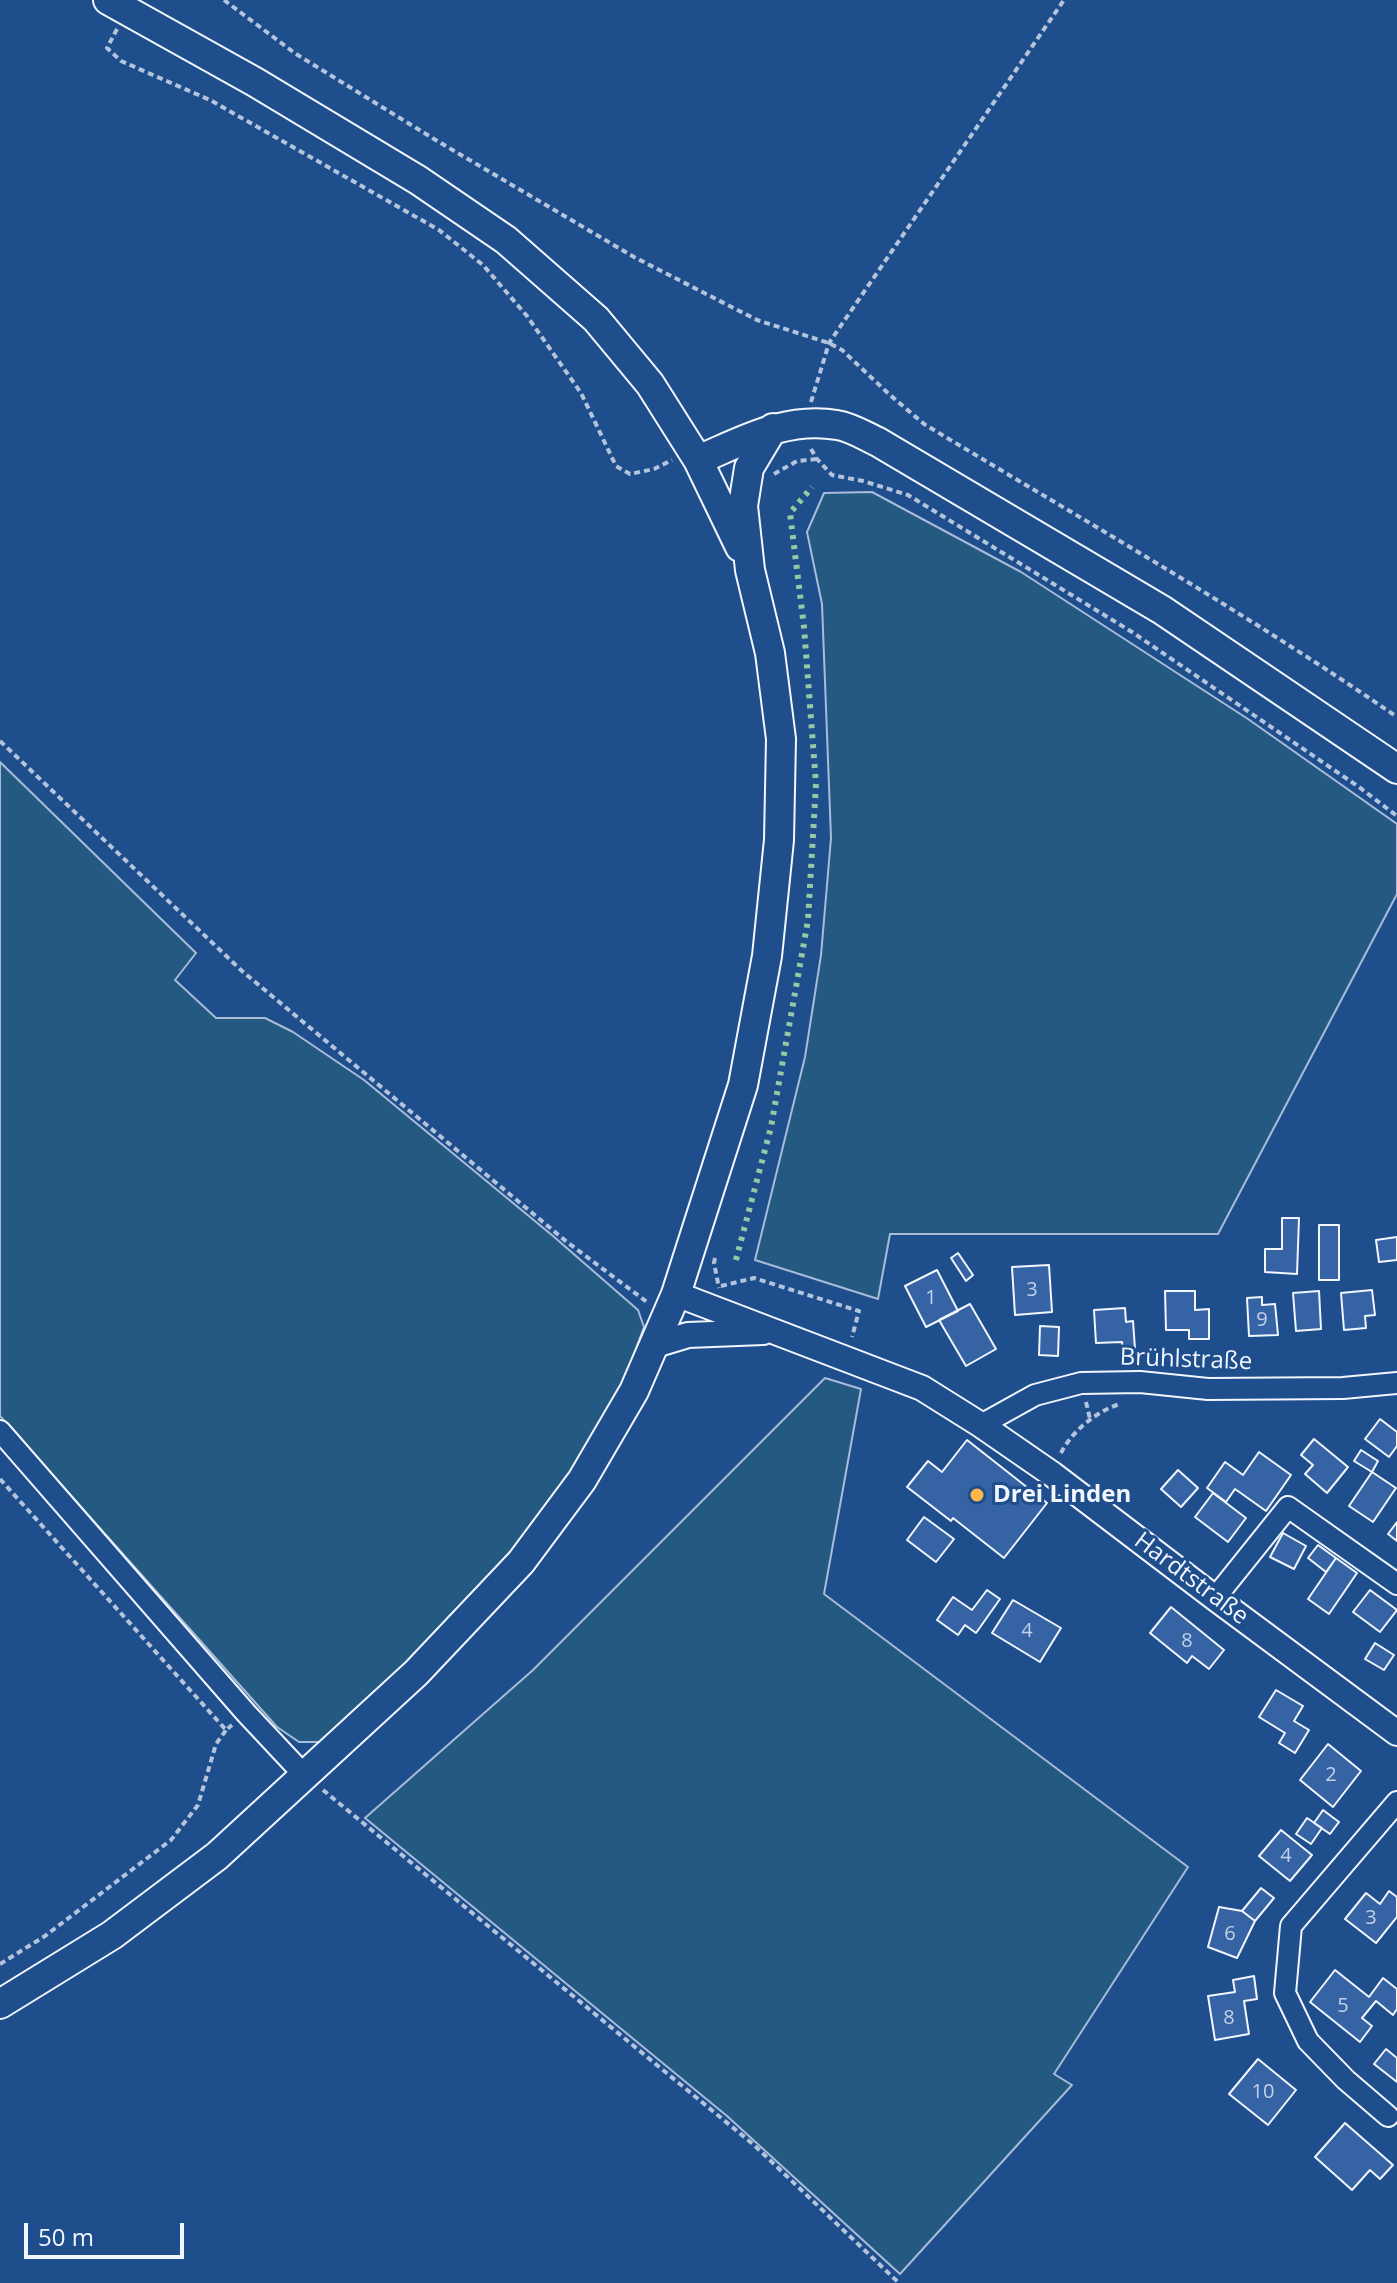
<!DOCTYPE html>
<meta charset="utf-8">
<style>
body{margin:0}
#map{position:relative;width:1397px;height:2283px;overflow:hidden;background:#1f4e8c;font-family:"Open Sans",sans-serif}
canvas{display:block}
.scale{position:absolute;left:24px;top:2223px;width:160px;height:36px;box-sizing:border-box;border:4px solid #f2f6ff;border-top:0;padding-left:10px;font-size:24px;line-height:28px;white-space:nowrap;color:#f2f6ff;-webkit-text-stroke:6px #1f4e8c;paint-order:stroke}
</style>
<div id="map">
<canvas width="1397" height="2283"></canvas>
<div class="scale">50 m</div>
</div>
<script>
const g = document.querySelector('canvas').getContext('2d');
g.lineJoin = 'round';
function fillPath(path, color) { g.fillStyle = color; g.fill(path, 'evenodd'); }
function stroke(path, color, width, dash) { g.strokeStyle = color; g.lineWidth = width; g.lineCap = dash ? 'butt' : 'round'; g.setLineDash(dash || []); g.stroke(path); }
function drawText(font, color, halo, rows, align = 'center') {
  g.font = font + ' "Open Sans",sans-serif'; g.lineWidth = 6; g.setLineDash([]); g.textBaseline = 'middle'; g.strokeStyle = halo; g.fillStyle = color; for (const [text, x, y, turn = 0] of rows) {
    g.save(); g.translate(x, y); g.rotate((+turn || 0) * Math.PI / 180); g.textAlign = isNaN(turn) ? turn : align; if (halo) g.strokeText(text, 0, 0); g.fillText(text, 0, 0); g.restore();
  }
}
const green = new Path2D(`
 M872 492 1021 572 1248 719 1397 824V894L1218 1234H890L878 1299 755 1260 805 1057 821 955 831 838 822 604 807 532 824 493Z
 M0 762 196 953 175 980 216 1018H265L293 1032 364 1080 553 1236 638 1310 644 1327 625 1378 570 1476 507 1556 438 1632 326 1742H299L277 1727 0 1416Z
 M825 1378 861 1389 824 1594 1188 1867 1054 2074 1072 2085 900 2274 727 2116 365 1818 533 1670Z`);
fillPath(green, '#245a82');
stroke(green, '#a8bbd7', 2);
const building = new Path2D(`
 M1282 1218H1299L1297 1274 1265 1272V1249H1282Z
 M1319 1225H1339V1280H1319Z
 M1397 1237V1260L1379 1262 1376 1240Z
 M958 1253 973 1275 966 1281 951 1258Z
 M1049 1265 1052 1312 1015 1315 1012 1267Z
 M937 1270 958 1311 926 1327 905 1286Z
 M1372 1290 1375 1315 1365 1316 1366 1328 1344 1330 1341 1293Z
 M1165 1291H1195V1310L1209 1309V1339H1189V1330H1166Z
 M1319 1291 1321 1329 1296 1331 1293 1293Z
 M1262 1297V1305L1275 1304 1278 1335 1249 1336 1247 1298Z
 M970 1304 996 1349 966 1366 939 1320Z
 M1125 1308 1126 1322 1133 1321 1135 1349 1123 1350 1122 1342 1096 1343 1094 1310Z
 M1040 1326 1059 1327 1058 1356 1039 1355Z
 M1380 1419 1397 1432V1446L1389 1457 1365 1439Z
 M1314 1439 1348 1467 1327 1493 1305 1474 1313 1465 1301 1455Z
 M967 1440 1047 1503 1004 1558 953 1518 951 1521 907 1487 928 1461 942 1472Z
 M1361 1450 1378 1461 1372 1472 1354 1461Z
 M1259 1452 1291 1475 1266 1511 1235 1489 1226 1502 1207 1488 1225 1462 1243 1475Z
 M1178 1470 1198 1488 1181 1507 1161 1489Z
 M1372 1472 1396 1488 1373 1522 1349 1506Z
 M1213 1493 1246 1518 1228 1542 1195 1517Z
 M924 1517 954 1539 936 1562 907 1540Z
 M1397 1522V1541L1388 1534Z
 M1283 1533 1306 1546 1294 1569 1270 1557Z
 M1318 1545 1336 1558 1326 1572 1308 1558Z
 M1336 1558 1357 1573 1329 1614 1308 1599Z
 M987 1590 1000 1599 976 1633 965 1625 958 1635 937 1620 953 1597 972 1610Z
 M1370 1590 1397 1610 1380 1632 1353 1612Z
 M1013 1600 1061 1628 1040 1662 992 1633Z
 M1171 1607 1224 1650 1209 1669 1192 1656 1187 1663 1150 1633Z
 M1375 1643 1394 1655 1384 1670 1365 1659Z
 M1276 1690 1303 1706 1294 1721 1309 1730 1295 1753 1279 1743 1285 1733 1259 1717Z
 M1328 1744 1361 1771 1333 1807 1300 1780Z
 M1323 1810 1339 1822 1330 1834 1314 1823Z
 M1307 1818 1322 1828 1311 1844 1296 1834Z
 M1281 1830 1312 1855 1290 1881 1259 1856Z
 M1261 1888 1274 1898 1255 1921 1242 1911Z
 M1389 1891 1397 1897V1917L1376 1943 1345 1919 1366 1893 1380 1904Z
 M1219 1907 1242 1911 1255 1921 1237 1958 1208 1947Z
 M1335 1970 1369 1997 1383 1978 1397 1989V2009L1393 2015 1376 2001 1362 2018 1372 2026 1360 2042 1310 2002Z
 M1254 1976 1257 1999 1244 2001 1249 2034 1215 2040 1208 1996 1235 1992 1233 1980Z
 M1386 2049 1397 2058V2082L1374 2064Z
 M1258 2059 1296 2090 1268 2125 1229 2094Z
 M1345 2123 1393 2165 1380 2179 1370 2170 1352 2190 1315 2157Z`);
fillPath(building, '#3563a3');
stroke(building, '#f2f6ff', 2);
const minor = new Path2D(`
 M981 1425 1035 1395 1081 1383 1140 1382 1208 1389 1343 1388 1397 1383
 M0 1431 246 1713 305 1776
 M1215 1598 1288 1507 1397 1584
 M1388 2116 1346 2080 1308 2041 1285 1993 1291 1926 1397 1802`);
const tertiary = new Path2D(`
 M676 1294 922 1388 981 1425 1052 1474 1215 1598 1397 1733
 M655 1345 688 1335 763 1332`);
const secondary = new Path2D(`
 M108 0 255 82 418 180 506 240 596 319 650 384 698 460 740 547
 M698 460C743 441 786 416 837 425 851 427 865 436 878 442L1162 610 1397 769
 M0 2004 112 1935 217 1856 416 1673 521 1562 582 1480 634 1391 676 1294 743 1085 767 956 779 840 781 739 770 653 750 570 743 506 749 468 773 428`);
stroke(minor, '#f2f6ff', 24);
stroke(tertiary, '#f2f6ff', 28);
stroke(secondary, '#f2f6ff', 32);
stroke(new Path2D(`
 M224 0 296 54 434 139 634 257 757 320 829 343 842 350 890 395 924 424C1083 520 1245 612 1397 717
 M117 29 107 48 121 61 210 100 439 230 483 265 527 316 581 393 616 466 630 474 654 469 672 460
 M811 402 829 343 1064 0
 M811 449 817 459 832 475 863 481 908 495 1132 632 1359 787 1397 816
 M774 474 797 461 817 459
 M0 741 242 971 567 1242 647 1302
 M715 1258 714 1263 719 1288
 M721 1286 754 1278 859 1311 852 1337
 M1086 1402 1090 1419
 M1061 1453C1072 1431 1097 1411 1120 1404
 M0 1479 226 1730 232 1725
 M323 1790 754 2145 899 2283
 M0 1964 45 1936 171 1840 198 1805 216 1744 226 1730`), '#b3c4dc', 4, [6, 4]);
stroke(minor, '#1f4e8c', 20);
stroke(tertiary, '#1f4e8c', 24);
stroke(secondary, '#1f4e8c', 28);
stroke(new Path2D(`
 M736 1260 771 1127 808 920 816 784 804 627 790 513 812 487`), '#97c8a6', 6, [4, 6]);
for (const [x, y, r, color] of [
 [977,1495,8,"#ffb74d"]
]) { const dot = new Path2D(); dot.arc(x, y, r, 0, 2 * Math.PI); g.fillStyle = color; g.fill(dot); stroke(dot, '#1f4e8c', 3); }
drawText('20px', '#c3d1e8', null, [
 ["3",1032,1290],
 ["1",931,1298],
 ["9",1262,1320],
 ["4",1027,1631],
 ["8",1187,1641],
 ["2",1331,1775],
 ["4",1286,1856],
 ["3",1371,1918],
 ["6",1230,1934],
 ["5",1343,2006],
 ["8",1229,2018],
 ["10",1263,2092]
]);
drawText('24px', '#f2f6ff', '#1f4e8c', [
 ["Brühlstraße",1186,1360,2],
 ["Hardtstraße",1191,1579,37]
]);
drawText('bold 24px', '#f2f6ff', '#1f4e8c', [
 ["Drei Linden",993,1495]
], 'left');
</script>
